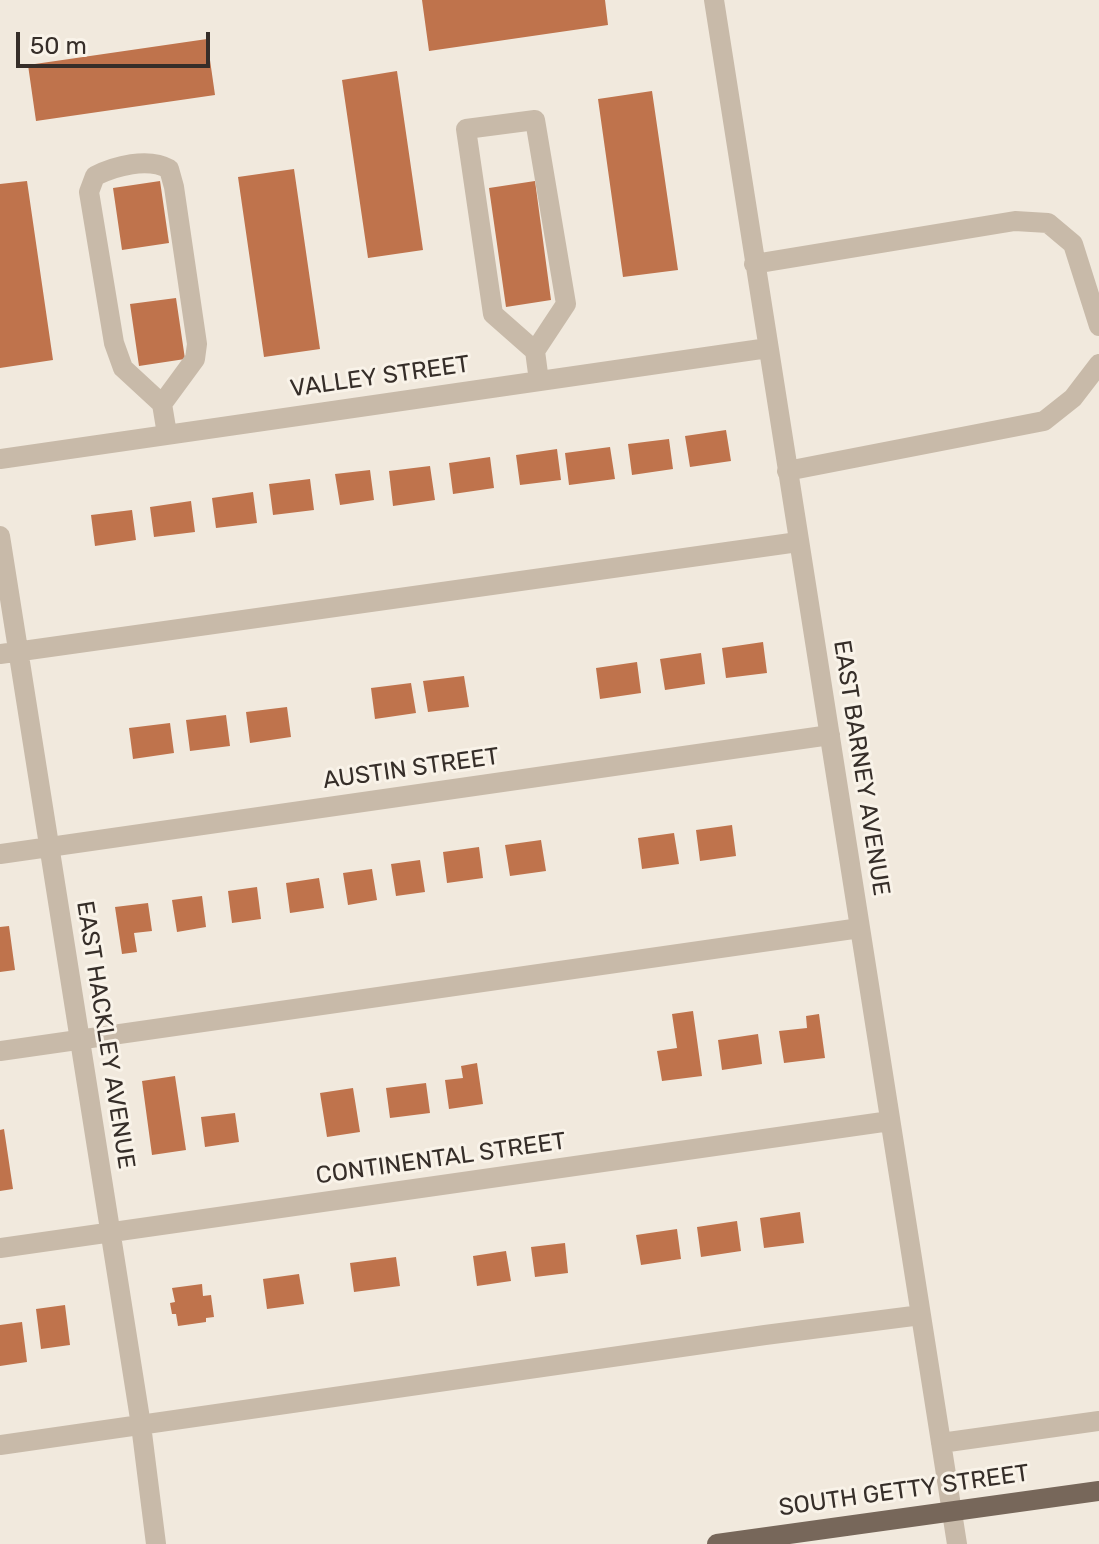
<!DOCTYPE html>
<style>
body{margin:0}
#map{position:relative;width:1099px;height:1544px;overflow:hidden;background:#f1e9dd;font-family:Rubik,sans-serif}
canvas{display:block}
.scale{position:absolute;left:16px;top:32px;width:194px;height:36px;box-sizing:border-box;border:4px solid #362e29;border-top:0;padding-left:10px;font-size:24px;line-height:28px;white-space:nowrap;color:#362e29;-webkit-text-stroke:6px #f9f3e9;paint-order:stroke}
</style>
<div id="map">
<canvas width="1099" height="1544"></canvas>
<div class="scale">50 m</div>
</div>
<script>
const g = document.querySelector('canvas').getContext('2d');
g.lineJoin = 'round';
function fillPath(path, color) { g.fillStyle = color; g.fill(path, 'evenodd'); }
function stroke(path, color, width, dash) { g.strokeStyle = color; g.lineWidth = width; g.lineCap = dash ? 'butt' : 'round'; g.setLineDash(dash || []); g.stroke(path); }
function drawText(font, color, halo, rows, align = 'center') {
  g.font = font + ' Rubik,sans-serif'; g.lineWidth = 6; g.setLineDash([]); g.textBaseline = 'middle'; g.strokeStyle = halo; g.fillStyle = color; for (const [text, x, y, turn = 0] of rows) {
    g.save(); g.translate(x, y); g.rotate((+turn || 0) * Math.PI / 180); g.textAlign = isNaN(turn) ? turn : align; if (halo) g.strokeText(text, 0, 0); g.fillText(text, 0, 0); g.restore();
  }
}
fillPath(new Path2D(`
 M422 0H605L608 25 429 51Z
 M207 39 215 95 36 121 28 65Z
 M397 71 423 250 368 258 342 80Z
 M652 91 678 270 623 277 598 99Z
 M294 169 320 349 264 357 238 177Z
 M27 181 53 360 0 368V184Z
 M160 181 169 243 122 250 113 188Z
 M535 181 551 300 506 307 489 188Z
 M176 298 185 359 139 366 130 304Z
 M726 430 731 461 690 467 685 436Z
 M669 439 673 469 632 475 628 444Z
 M610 447 615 479 569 485 565 453Z
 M557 449 561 480 520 485 516 455Z
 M490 457 494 488 453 494 449 463Z
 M430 466 435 500 393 506 389 471Z
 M370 470 374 500 340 505 335 474Z
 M310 479 314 510 273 515 269 484Z
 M253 492 257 523 216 528 212 498Z
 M191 501 195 532 154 537 150 507Z
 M132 510 136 540 95 546 91 515Z
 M763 642 767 673 726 678 722 648Z
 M701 653 705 684 665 690 660 659Z
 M637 662 641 693 600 699 596 668Z
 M464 676 469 707 428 712 423 681Z
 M411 683 416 713 375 719 371 688Z
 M287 707 291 737 250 743 246 712Z
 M226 715 230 746 190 751 186 720Z
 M170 723 174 753 133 759 129 728Z
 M732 825 736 856 700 861 696 830Z
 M674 833 679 864 642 869 638 838Z
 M541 840 546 871 510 876 505 845Z
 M479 847 483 878 447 883 443 852Z
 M420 860 425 892 396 896 391 864Z
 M372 869 377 900 348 905 343 873Z
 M319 878 324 908 290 913 286 883Z
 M257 887 261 919 232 923 228 891Z
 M202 896 206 927 177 932 172 900Z
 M148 903 152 931 134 933 137 952 122 954 115 907Z
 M9 926 15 970 0 972V927Z
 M693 1011 702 1076 662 1081 657 1051 677 1048 672 1014Z
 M819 1014 825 1058 784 1063 779 1031 807 1028 806 1016Z
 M758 1034 762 1064 722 1070 718 1040Z
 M477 1063 483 1104 449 1109 445 1080 463 1078 461 1066Z
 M175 1076 186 1150 152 1155 142 1081Z
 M426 1083 430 1113 390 1118 386 1088Z
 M353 1088 360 1132 327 1137 320 1093Z
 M235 1113 239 1142 205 1147 201 1117Z
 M4 1129 13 1189 0 1191V1130Z
 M800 1212 804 1243 764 1248 760 1218Z
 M737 1221 741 1251 701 1257 697 1227Z
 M677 1229 681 1259 641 1265 636 1235Z
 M565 1243 568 1273 535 1277 531 1247Z
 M506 1251 511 1281 477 1286 473 1256Z
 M396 1257 400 1286 354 1292 350 1263Z
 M299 1274 304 1304 267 1309 263 1279Z
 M202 1284 203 1296 211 1295 214 1317 206 1318V1322L178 1326 176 1314H172L170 1303 175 1302 172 1288Z
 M65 1305 70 1345 41 1349 36 1309Z
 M22 1322 27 1362 0 1366V1325Z`), '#bf734c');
stroke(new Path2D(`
 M714 0 957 1544
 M754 264 1015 221 1048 223 1073 244 1099 326
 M535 351 566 304 535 120 466 129 493 314 535 351 539 381
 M162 404 195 359 197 344 174 187 169 169C148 157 115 166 95 176L89 192 114 343 123 368 162 404 167 434
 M0 459 768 348
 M787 471 1044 421 1073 398 1099 364
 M0 536 141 1425 156 1544
 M0 654 798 542
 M0 854 830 735
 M0 1051 860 928
 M0 1248 890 1121
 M941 1443 1099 1421
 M0 1445 765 1335 921 1315`), '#c8baa9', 20);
stroke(new Path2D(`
 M717 1544 1099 1491`), '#77675a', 20);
drawText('24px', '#362e29', '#f9f3e9', [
 ["VALLEY STREET",380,377,-8],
 ["EAST BARNEY AVENUE",861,768,81],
 ["AUSTIN STREET",411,769,-8],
 ["EAST HACKLEY AVENUE",105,1035,81],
 ["CONTINENTAL STREET",441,1159,-8],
 ["SOUTH GETTY STREET",904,1491,-8]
]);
</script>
